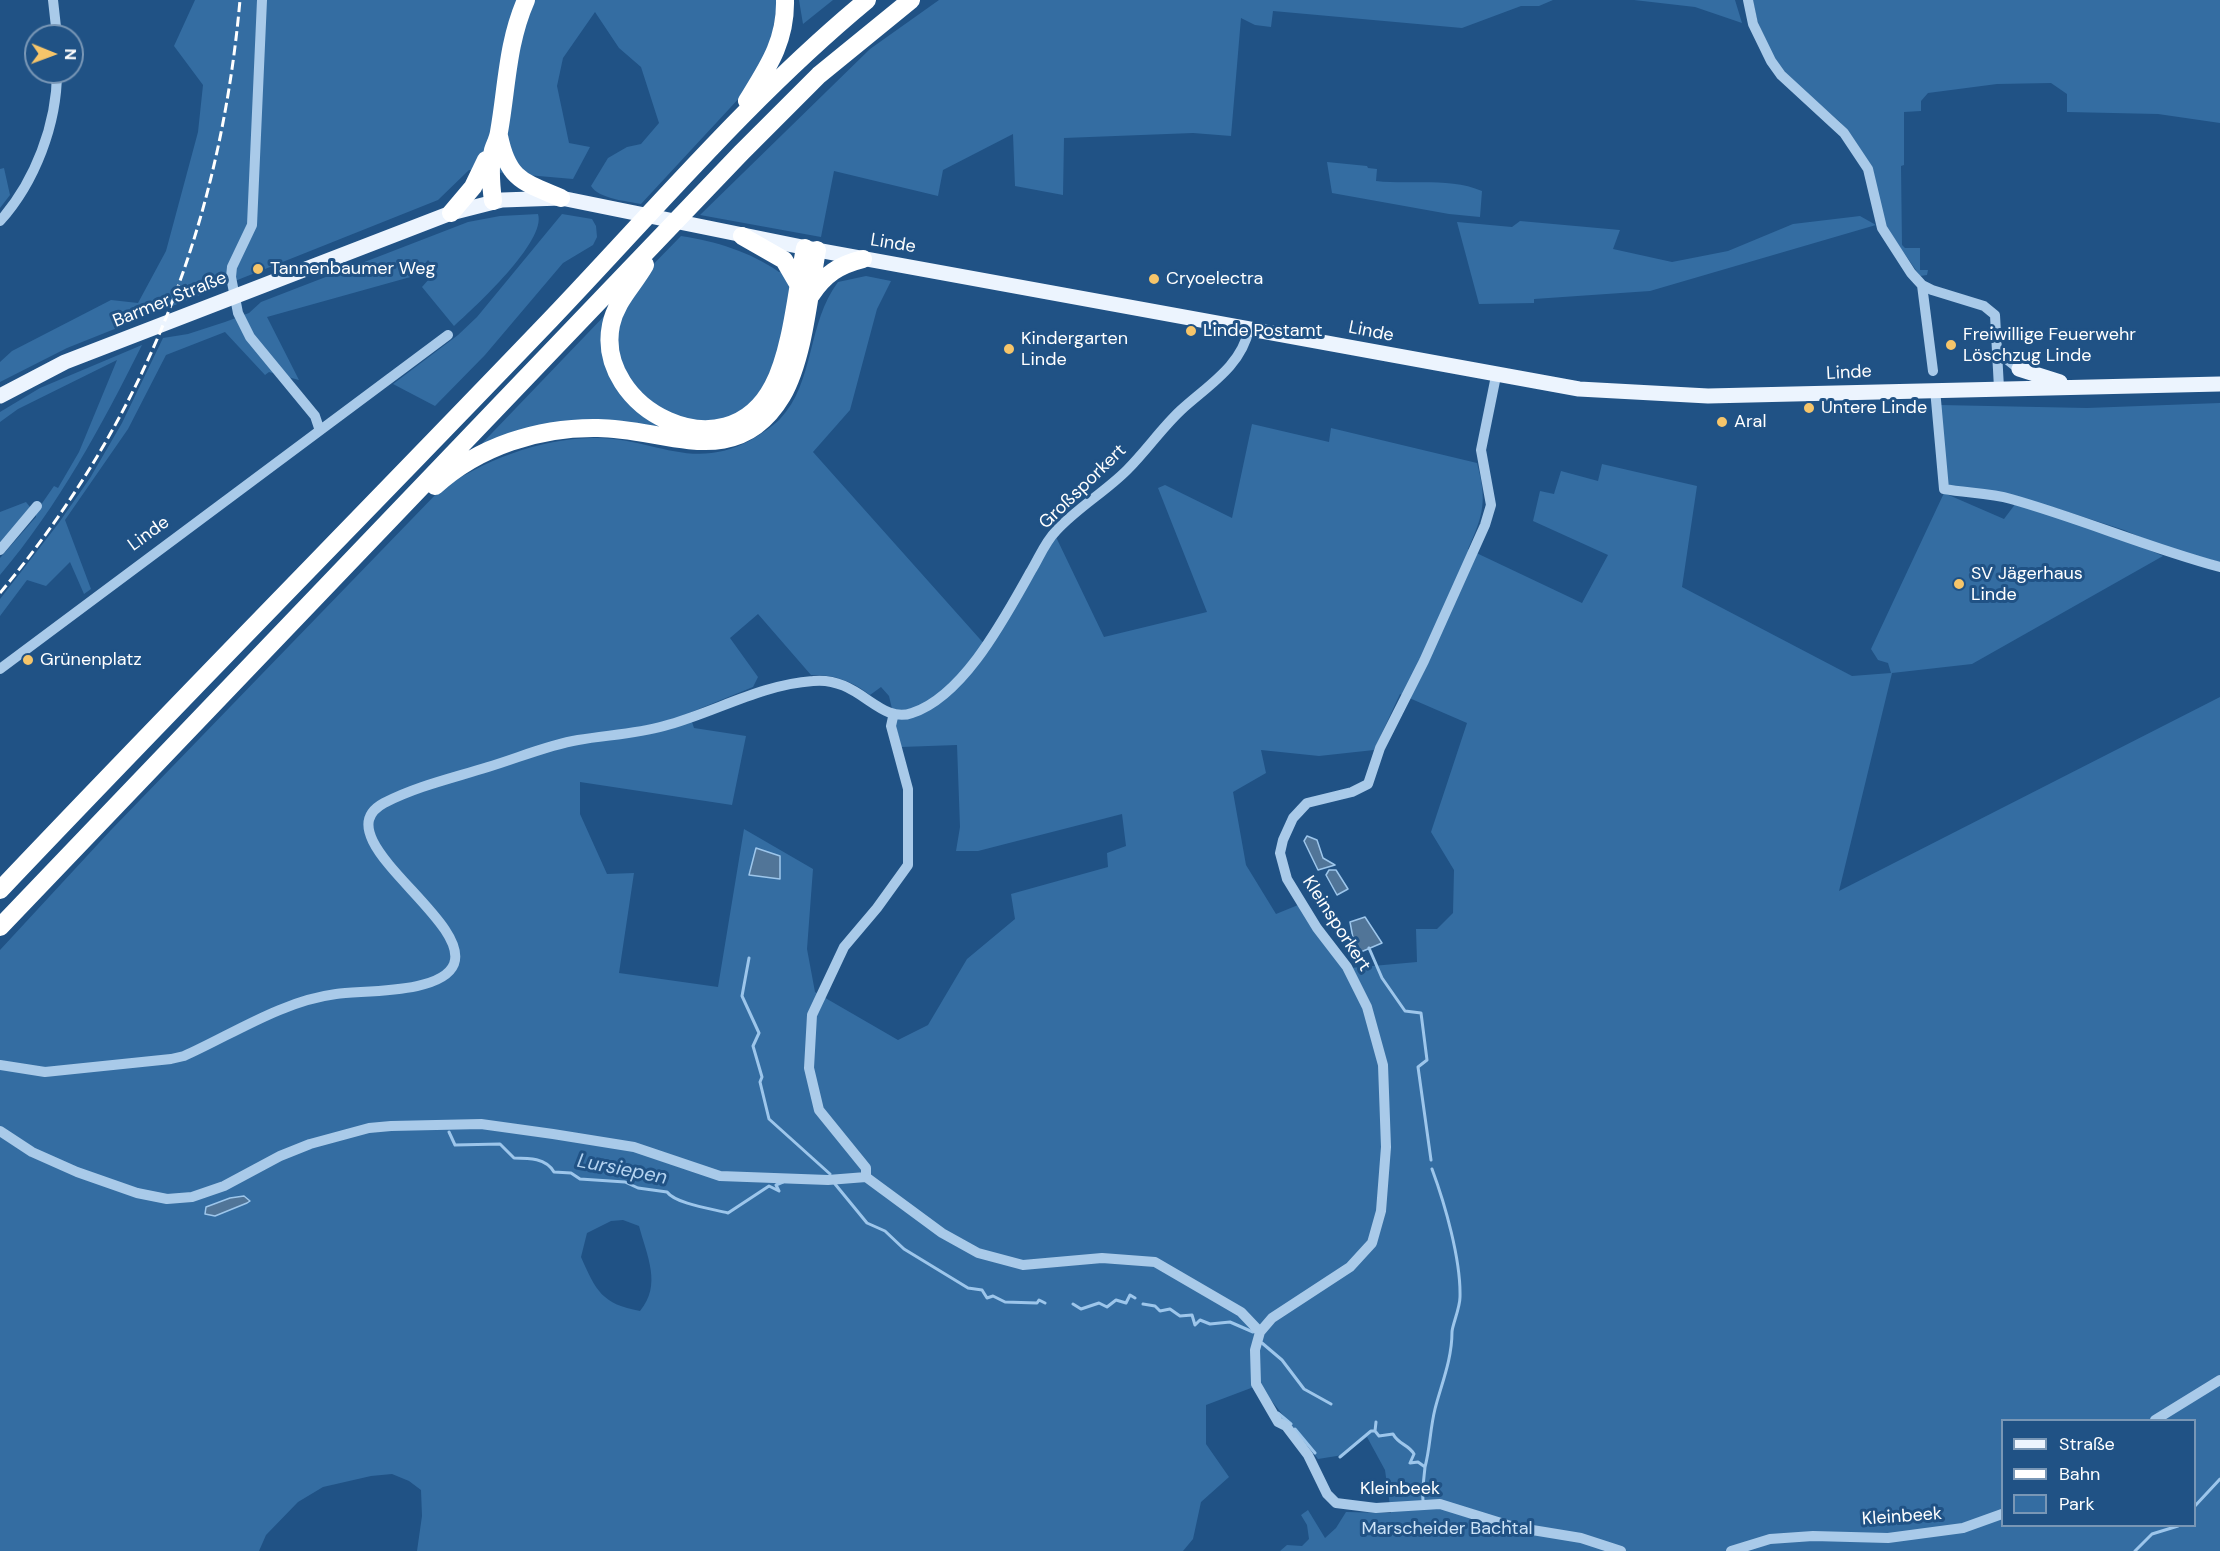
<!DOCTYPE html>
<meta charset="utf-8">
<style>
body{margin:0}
#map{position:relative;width:2220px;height:1551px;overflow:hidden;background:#205285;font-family:"DM Sans",sans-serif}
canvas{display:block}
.legend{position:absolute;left:2001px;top:1419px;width:195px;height:108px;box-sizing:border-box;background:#205285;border:2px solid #7997b6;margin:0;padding:8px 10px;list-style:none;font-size:18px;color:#fff}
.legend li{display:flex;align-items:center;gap:12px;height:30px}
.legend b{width:30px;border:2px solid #7997b6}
.north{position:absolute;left:24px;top:24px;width:60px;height:60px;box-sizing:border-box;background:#205285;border:2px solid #7997b6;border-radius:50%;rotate:91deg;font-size:16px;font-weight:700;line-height:24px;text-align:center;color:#fff}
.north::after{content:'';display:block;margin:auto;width:21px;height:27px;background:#f6c56a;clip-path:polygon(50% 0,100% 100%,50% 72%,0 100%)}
</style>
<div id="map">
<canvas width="2220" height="1551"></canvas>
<ul class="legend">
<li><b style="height:8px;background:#ecf4fe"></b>Straße</li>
<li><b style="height:8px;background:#fff"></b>Bahn</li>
<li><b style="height:16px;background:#346da2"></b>Park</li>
</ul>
<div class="north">N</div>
</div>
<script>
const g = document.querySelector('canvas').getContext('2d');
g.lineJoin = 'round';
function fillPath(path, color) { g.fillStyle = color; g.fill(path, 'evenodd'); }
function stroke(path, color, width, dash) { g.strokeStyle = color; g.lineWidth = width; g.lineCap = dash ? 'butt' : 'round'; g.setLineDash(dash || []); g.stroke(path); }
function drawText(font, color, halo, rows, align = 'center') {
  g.font = font + ' "DM Sans",sans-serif'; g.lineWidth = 6; g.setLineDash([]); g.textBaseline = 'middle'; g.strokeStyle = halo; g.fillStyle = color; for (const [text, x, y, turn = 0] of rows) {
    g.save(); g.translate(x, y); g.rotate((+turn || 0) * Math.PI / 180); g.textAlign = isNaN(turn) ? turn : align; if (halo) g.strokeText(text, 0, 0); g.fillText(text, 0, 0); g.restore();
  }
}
fillPath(new Path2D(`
 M195 0H778L770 47 742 95 641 204C627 201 599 199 591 186L608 158 627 147 641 144 659 123 641 67 619 48 595 12 563 58 557 86 569 143 590 147 573 179 469 170 438 200 67 348 0 382V362L12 351 111 300 138 303 166 251 198 132 203 85 174 46Z
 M799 0H833L803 24Z
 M939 0H1553L1539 6H1521L1462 28 1273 11 1271 27 1255 25 1241 18 1231 136 1193 133 1064 138 1063 195 1015 186 1013 134 943 170 938 196 834 171 821 237 700 215 870 49Z
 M1634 0H1735L1742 23 1695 7Z
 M1753 0H2220V123L2158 114 2067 112V94L2051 83 1997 84 1928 93 1921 101V111L1904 112V165L1901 166 1902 245 1905 248H1920V270H1928L1927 275 1920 276 1884 224 1873 170 1840 122 1790 79 1772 55 1757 20Z
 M1327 162 1367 166 1368 168 1377 169 1376 181C1410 185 1450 177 1482 191L1480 217 1449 214 1332 193Z
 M4 168 10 195 0 208V169Z
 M538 214C547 241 474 308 454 326L422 287 437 270 428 260 414 276 267 317 299 380 269 372 265 375 225 332 166 355 128 429 65 520 91 589 84 594 70 562 46 586 27 580 0 616V599L58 524 90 478 122 423 163 338 188 334 225 322 249 313 261 302 468 222 500 216Z
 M562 214 592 219 596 226 597 237 593 245 563 263 485 355 435 406 393 384 458 335 477 317Z
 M1860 216 1876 225 1650 291 1534 299V303L1479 304 1457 222 1512 227 1520 221 1620 230 1613 249 1672 262 1728 251 1793 224Z
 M681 236C715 241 751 252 779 272L785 270 791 286 778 355 756 400 724 422 672 419 631 383 616 350 615 332 637 281Z
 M866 276 891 281 877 309 850 410 813 452 987 647 1056 537 1104 637 1207 612 1158 488 1165 485 1232 518 1252 424 1329 442 1331 428 1477 463C1487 500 1484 514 1468 549L1582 603 1608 555 1533 521 1540 491 1554 494 1561 471 1598 481 1602 464 1697 486 1682 587 1852 676 1891 673 1888 663 1878 660 1871 649 1944 493 2004 519 2016 503 2119 537 2163 556 1972 664 1892 673 1839 891 2220 697V1551H1280L1287 1545 1302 1546 1309 1539 1307 1525 1301 1515 1308 1510 1325 1538 1336 1528 1346 1512 1391 1513 1385 1470 1367 1437 1343 1455 1318 1459 1259 1385 1206 1405V1444L1229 1477 1201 1502 1193 1539 1183 1551H417L422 1516 421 1490 409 1481 392 1474 371 1476 323 1487 298 1502 266 1535 259 1551H0V950L111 830 439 491C483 461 537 439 592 438 652 436 690 473 751 440 761 434 772 427 780 419 815 382 807 323 838 282ZM758 614 811 675C835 675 850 680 870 695L881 687 889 696 901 747 957 745 960 827 956 851H978L1122 814 1126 846 1107 853 1108 867 1011 894 1015 919 967 959 928 1025 898 1040 815 992 807 949 813 869 744 829 718 987 619 973 634 873 607 874 580 814V782L732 805 746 736 694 728 689 713 753 687 758 677 730 638ZM1400 694 1467 723 1431 832 1454 870 1453 913 1437 929H1416L1417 962 1350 968 1303 903 1276 914 1246 865 1233 792 1266 773 1261 750 1319 756 1374 750ZM623 1220 639 1226C647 1256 662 1285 640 1311 602 1304 596 1291 581 1257L587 1233 611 1221ZM2002 1420H2194V1526H2002Z
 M609 311 606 324 643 411 732 428 795 345 733 433 624 425 469 457Z
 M142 345C101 427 59 505 0 575V558L36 517V512L54 486 58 488 79 452 117 360 18 409 0 422V412L40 388Z
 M2220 403V562L2166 548 2124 530 2056 508 1945 485 1940 405 2087 408Z
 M26 502 30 507 0 544V512Z`), '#346da2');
const water = new Path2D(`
 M1307 836 1317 840 1323 858 1335 865 1318 870 1304 841Z
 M756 848 780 856V879L749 875Z
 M1329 870H1336L1348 889 1337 895 1326 875Z
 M1365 917 1382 943 1356 954 1350 922Z
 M244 1196 250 1201 247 1203 215 1216 205 1214 206 1207 230 1198Z`);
fillPath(water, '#517598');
stroke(water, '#9dc6eb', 1.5);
stroke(new Path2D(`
 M1369 948 1382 978 1405 1011 1421 1013 1427 1060 1418 1067 1431 1160
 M749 958 742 996 759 1033 753 1046 762 1077 760 1082 769 1119 830 1174
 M449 1132 455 1145 500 1144 514 1158C529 1158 546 1158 554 1172L571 1173 580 1179 625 1182 638 1188 667 1192C676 1204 713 1209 728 1213L769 1186 779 1191 776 1185 783 1182
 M835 1184 867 1223 885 1231 904 1249 968 1288 982 1290 987 1298 993 1296 1005 1302 1037 1303 1039 1300 1045 1303
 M1073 1304 1081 1309 1099 1303 1107 1307 1116 1300 1126 1303 1130 1295 1135 1298
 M1143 1304 1155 1306 1160 1311 1170 1309 1180 1316 1192 1315 1195 1325 1200 1320 1210 1324 1230 1322 1253 1332
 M1262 1343 1282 1360 1304 1389 1331 1404
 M1278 1413 1291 1424
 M1376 1422 1375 1431 1379 1436 1393 1434C1399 1445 1408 1444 1414 1454L1410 1463 1418 1462 1425 1467C1424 1478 1422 1490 1423 1500
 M1295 1429 1315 1453
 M1340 1457 1371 1431H1375
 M1425 1467C1430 1449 1430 1429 1435 1409 1441 1385 1452 1360 1452 1332 1452 1326 1460 1308 1460 1297 1461 1260 1445 1204 1432 1169
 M2194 1507 2220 1479
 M2135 1551 2152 1534 2178 1526`), '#9dc6eb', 3);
stroke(new Path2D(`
 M53 0 57 36
 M262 0 252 225 232 267 231 277 238 313 250 337 315 416 319 428
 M1748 0 1753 24 1771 61 1781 75 1844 133 1868 169 1882 228 1911 273 1922 285 1932 290 1984 306 1995 315 1999 388
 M0 221C35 182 57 124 57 72
 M1922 285 1933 371
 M1998 352 2019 369
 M1496 376 1481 450 1491 505 1485 525 1424 661 1380 748 1368 784 1352 792 1307 803 1293 818 1283 840 1280 853 1287 879 1317 928 1347 967 1367 1007 1383 1065 1386 1147 1381 1211 1372 1243 1350 1267 1272 1318 1260 1332 1255 1350 1256 1384 1278 1422 1286 1426 1308 1455 1327 1494 1336 1503 1376 1508 1440 1504 1514 1527 1581 1538 1621 1551
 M1935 389 1944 489C1966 493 1990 493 2011 499 2082 519 2149 548 2220 567
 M0 550 37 506
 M0 669 448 335
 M0 1065 45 1072 171 1059 184 1056C233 1034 282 1001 336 994 364 990 442 994 454 964 471 919 321 837 384 803 417 786 453 778 488 767 518 758 548 745 578 740 607 735 636 734 664 726 716 712 759 685 813 681 859 676 879 725 912 713 964 696 1005 617 1031 571 1039 558 1045 542 1056 531 1077 508 1105 492 1127 470 1146 451 1161 429 1180 411 1207 386 1241 367 1249 329
 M0 1131 32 1152 77 1172 137 1193 167 1199 192 1197 224 1186 280 1156 310 1144 369 1128 391 1126 481 1124 553 1134 634 1147 720 1176 828 1180 866 1177 942 1233 978 1253 1023 1265 1102 1258 1155 1262 1241 1312 1260 1332
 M866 1177V1168L819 1110 809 1068 812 1015 844 947 877 908 908 865V789L891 726 893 717
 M2155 1420 2220 1380
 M1731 1551 1770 1539 1813 1536 1888 1538 1963 1528 2002 1514`), '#a9cae9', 10);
stroke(new Path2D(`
 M2019 369 2060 382
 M0 396 65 362 451 213 502 200 561 198 817 250 1579 389 1708 396 2220 384`), '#ecf4fe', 15);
stroke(new Path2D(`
 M747 101C768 67 786 41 785 0
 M499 136C508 180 523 182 561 198
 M493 201C491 185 489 167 493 150 495 144 498 139 499 132 507 87 507 43 526 0
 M451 213 473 187 486 160
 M742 236 784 260 798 284
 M645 265C633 286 616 301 611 325 594 408 726 477 773 386 792 350 797 288 805 248
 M811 295C825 274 839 265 863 259
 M435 486C479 446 539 427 598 428 665 428 736 473 782 396 804 358 809 294 817 250
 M0 890C182 698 368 510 551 319 654 211 752 95 867 0
 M0 927 741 153 819 75 911 0`), '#fff', 18);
stroke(new Path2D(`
 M0 593C145 419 220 225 240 0`), '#fff', 3, [10, 4.5]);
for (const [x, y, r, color] of [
 [258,269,6,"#f6c56a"],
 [1154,279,6,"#f6c56a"],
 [1191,331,6,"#f6c56a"],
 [1951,345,6,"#f6c56a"],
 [1009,349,6,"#f6c56a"],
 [1809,408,6,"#f6c56a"],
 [1722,422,6,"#f6c56a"],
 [1959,584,6,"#f6c56a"],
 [28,660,6,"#f6c56a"]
]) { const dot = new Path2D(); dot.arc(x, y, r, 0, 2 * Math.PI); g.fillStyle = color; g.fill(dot); stroke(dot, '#205285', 2); }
drawText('18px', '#fff', '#205285', [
 ["Linde",893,244,9],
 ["Barmer Straße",170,300,-22],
 ["Linde",1371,332,11],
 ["Linde",1849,373,-3],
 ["Großsporkert",1083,487,-44],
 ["Linde",149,534,-36],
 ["Kleinsporkert",1336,924,57],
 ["Kleinbeek",1400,1489],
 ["Kleinbeek",1902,1517,-4]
]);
drawText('18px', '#fff', '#205285', [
 ["Tannenbaumer Weg",270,269],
 ["Cryoelectra",1166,279],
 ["Linde Postamt",1203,331],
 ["Freiwillige Feuerwehr",1963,335],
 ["Löschzug Linde",1963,356],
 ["Kindergarten",1021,339],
 ["Linde",1021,360],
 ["Untere Linde",1821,408],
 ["Aral",1734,422],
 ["SV Jägerhaus",1971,574],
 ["Linde",1971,595],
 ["Grünenplatz",40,660]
], 'left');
drawText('18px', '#cde3f7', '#205285', [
 ["Marscheider Bachtal",1447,1529]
]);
drawText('italic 20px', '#b5d4f1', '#205285', [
 ["Lursiepen",622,1170,11]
]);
</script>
